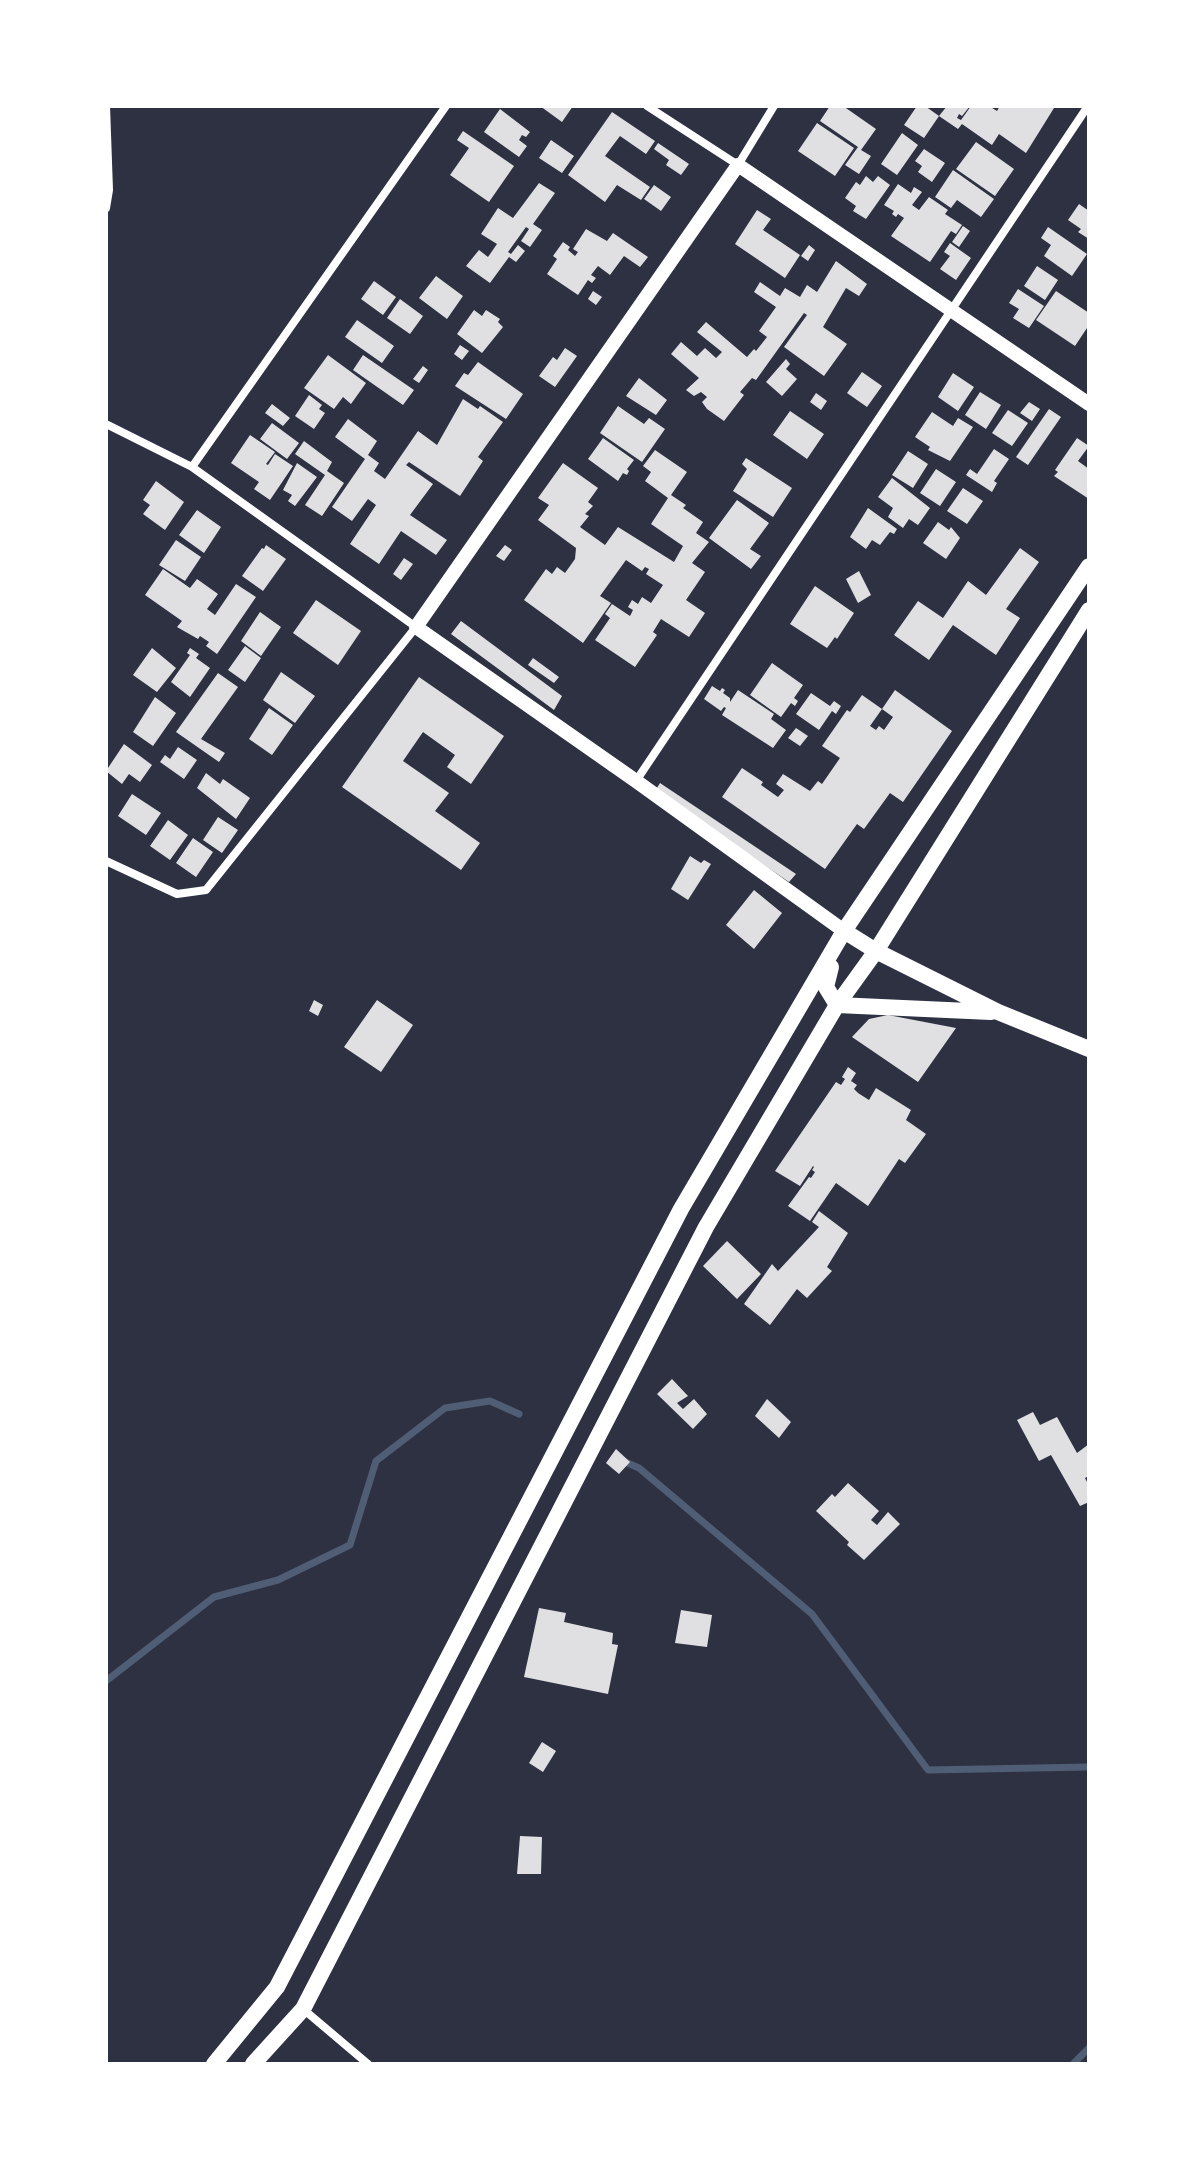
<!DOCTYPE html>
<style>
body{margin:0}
#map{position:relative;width:1195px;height:2170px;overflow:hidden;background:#2d3142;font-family:"Nunito Sans",sans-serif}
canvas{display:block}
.frame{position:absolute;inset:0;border:108px solid #fff;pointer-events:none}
</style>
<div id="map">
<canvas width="1195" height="2170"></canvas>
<div class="frame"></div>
</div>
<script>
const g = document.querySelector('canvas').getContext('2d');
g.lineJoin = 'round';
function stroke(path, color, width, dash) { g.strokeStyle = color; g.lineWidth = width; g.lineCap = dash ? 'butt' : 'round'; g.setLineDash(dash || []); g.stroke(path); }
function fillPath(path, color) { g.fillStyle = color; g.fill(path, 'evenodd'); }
stroke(new Path2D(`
 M623 1461 639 1468 812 1614 928 1770 1089 1767
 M106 1681 214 1597 278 1580 350 1545 376 1461 445 1408 490 1401 519 1414
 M1073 2064 1089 2048`), '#4f5d75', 7);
fillPath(new Path2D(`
 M540 106H573L562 122Z
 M830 106H843L876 129 861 150 871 156 859 174 845 165 858 147 820 121Z
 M917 106H925L939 116 924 138 904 125Z
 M947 106H970L962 116 959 114 957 118 961 120 971 106H989L997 111 1000 106H1051L1054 108 1026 153 999 134 992 145 962 124 958 129 939 116Z
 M500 109 530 132 526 137 522 135 519 140 527 146 519 157 484 132Z
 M612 112 655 141 646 154 620 136 605 156 650 187 641 200 617 185 605 202 568 175Z
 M817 123 854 148 835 176 798 151Z
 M463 131 514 166 489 202 450 175 469 148 457 140Z
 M902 133 918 145 897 175 881 164Z
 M551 140 574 156 562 173 539 158Z
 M976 142 1014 169 995 196 956 169Z
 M658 143 689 164 681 175 666 165 669 160 654 149Z
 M924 149 945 163 932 182 918 172 922 166 915 161Z
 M953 170 994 199 981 217 957 200 951 208 935 197Z
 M866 176 873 182 878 176 890 185 866 219 853 211 856 206 845 198 856 182 860 185Z
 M539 183 555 193 533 224 542 230 530 247 521 241 529 229 526 227 508 252 511 254 518 245 525 251 516 262 509 257 490 283 466 266 479 250 488 257 497 244 481 234 498 208 513 218Z
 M898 184 911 193 914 187 922 192 912 205 919 210 929 197 948 210 945 214 962 225 956 234 951 231 930 262 891 236 904 218 898 214 896 217 892 214 894 211 884 205Z
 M654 185 671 197 661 211 644 199Z
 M1079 204 1089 211V239L1078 232 1081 229 1068 220Z
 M757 210 771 219 763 230 800 255 785 278 735 244Z
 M963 226 970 231 959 247 952 242Z
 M1048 227 1087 254 1072 276 1044 256 1051 245 1041 238Z
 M586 229 607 241 613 233 648 257 640 267 624 256 610 275 598 266 591 275 596 278 592 283 588 280 578 295 547 274 557 259 553 256 563 242 570 247 568 250 575 256 578 252 573 249Z
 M950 243 971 258 956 280 940 269 950 256 944 252Z
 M809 245 815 250 808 261 801 256Z
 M836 261 867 284 859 296 846 288 823 327 847 344 824 376 784 347 807 315 804 313 756 380 752 378 740 392 744 395 724 421 707 409 702 402 707 397 701 392 694 396 686 390 699 378 671 354 681 342 697 356 705 348 716 358 722 352 697 332 706 322 747 357 754 349 756 351 767 337 759 331 776 307 754 292 760 282 780 296 785 288 800 297 807 285 817 292Z
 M1037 266 1058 280 1045 300 1024 286Z
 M436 276 463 296 447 319 419 298Z
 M374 281 396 297 383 315 361 299Z
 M1018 289 1044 306 1029 328 1013 318 1019 309 1009 303Z
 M593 291 602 297 596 305 588 299Z
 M1056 291 1089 313V325L1075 346 1036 320Z
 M400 299 423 316 410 334 387 318Z
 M474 310 482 316 486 310 500 319 498 322 503 327 482 353 457 334Z
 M357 320 394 346 382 363 345 337Z
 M460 345 469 351 462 360 454 354Z
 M565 348 577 356 555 387 539 376 553 357 557 360Z
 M328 355 366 383 351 404 343 397 334 409 304 388Z
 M363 355 414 390 403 405 353 370Z
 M786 359 790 364 786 369 797 379 782 396 766 382Z
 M478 362 523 394 506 419 455 386 464 373 468 375Z
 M423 366 428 370 419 383 413 379Z
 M862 372 882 386 867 407 847 393Z
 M953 373 974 387 958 411 938 397Z
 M639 378 667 400 656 415 626 396Z
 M980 392 1001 405 986 429 965 415Z
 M816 393 827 401 821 410 810 402Z
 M309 395 322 405 319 409 325 413 314 429 295 416Z
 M463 399 478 409 480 406 503 422 478 457 483 461 460 496 409 462 406 465 433 484 410 515 447 540 436 555 401 531 379 564 350 544 376 505 368 499 352 521 332 507 365 459 335 437 348 419 377 441 368 455 379 463 374 471 385 479 418 431 437 445Z
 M1029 402 1040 409 1032 421 1020 413Z
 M272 404 290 418 283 426 265 413Z
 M618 406 644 424 649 418 665 429 642 462 600 433Z
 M1049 409 1061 417 1028 465 1016 457Z
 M1008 410 1028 423 1012 446 992 433Z
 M790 411 824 434 807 459 773 435Z
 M932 412 953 426 958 418 973 427 950 461 928 450 930 447 915 437Z
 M272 423 299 443 287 459 260 439Z
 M250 435 275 452 266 464 268 465 275 454 293 466 270 500 254 489 259 482 231 463Z
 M603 438 634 460 627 469 629 471 627 475 623 473 618 481 588 459Z
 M1077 438 1089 446 1078 461 1089 469V499L1054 476 1058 472 1055 470Z
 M304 441 332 462 327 471 344 483 322 516 305 505 325 475 295 454Z
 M994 449 1009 459 994 481 997 483 992 492 966 475 970 469 977 474Z
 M655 450 687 472 671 495 686 505 683 508 703 522 696 533 709 542 692 563 705 572 686 600 705 613 689 637 661 619 653 632 657 635 635 667 595 640 610 618 605 614 612 604 630 616 633 610 628 607 632 600 638 604 642 597 651 603 663 585 646 574 649 569 645 567 642 571 626 560 600 596 611 603 583 643 524 600 546 569 552 574 557 567 565 573 575 559 576 548 538 520 549 505 538 498 563 463 598 488 588 502 593 506 585 514 589 516 580 527 605 545 618 527 674 562 683 546 651 524 668 498 645 481 651 472 643 466Z
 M908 451 928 464 913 488 892 475Z
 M746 458 792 488 773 517 733 491 747 469 742 464Z
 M297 463 317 477 295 506 288 501 292 495 283 490Z
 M936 469 956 482 940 506 920 493Z
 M892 478 930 508 918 525 909 519 903 528 888 517 893 508 878 497Z
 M156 481 184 502 165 530 143 514 150 505 143 500Z
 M963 488 983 501 967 524 947 511Z
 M737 500 769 523 750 549 761 556 751 569 709 538Z
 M868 508 897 529 894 534 890 532 880 545 872 540 866 549 850 537Z
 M197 510 221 527 204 553 179 535Z
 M938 522 949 530 951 527 960 538 946 559 923 543Z
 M176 540 201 557 185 581 159 565Z
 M266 545 286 559 263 591 242 576 262 548 264 549Z
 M505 545 512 550 504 561 496 556Z
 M1020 548 1039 562 1006 609 1020 618 996 655 953 625 929 660 894 635 918 601 943 618 968 581 986 595Z
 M404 558 413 564 401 580 393 574Z
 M163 569 190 588 197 579 218 594 207 609 215 615 236 584 256 597 217 654 206 646 209 642 200 636 198 639 177 627 182 621 145 595Z
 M859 571 871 595 858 603 846 579Z
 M815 586 854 613 837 639 835 637 827 648 790 624Z
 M316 600 361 631 338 665 293 633Z
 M260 612 281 627 261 656 241 641Z
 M461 621 562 696 554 710 451 634Z
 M245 646 261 658 245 682 228 670Z
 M152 648 176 668 157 692 133 675Z
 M190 648 199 654 196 658 210 668 190 697 171 682 190 655 187 653Z
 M533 658 559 677 554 683 528 665Z
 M772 663 803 685 794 698 798 701 795 706 791 703 781 717 750 695Z
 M281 672 315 696 295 723 263 700Z
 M218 673 238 687 201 739 225 753 219 762 176 732Z
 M419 677 504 736 471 784 447 767 455 755 423 732 403 761 449 793 435 811 480 843 461 870 342 787Z
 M712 686 720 691 722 688 725 690 723 693 730 698V702L738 690 774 714 771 719 786 730 773 748 722 715 726 708 724 707 721 711 704 699Z
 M895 690 952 731 903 802 890 793 864 829 857 824 825 869 722 797 742 768 763 782 761 785 778 797 784 790 776 784 783 774 810 791 818 781 822 784 840 758 822 746 847 710 850 712 862 695 882 709 870 726 876 730 879 726 884 730 893 717 882 709Z
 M811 693 830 706 834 701 841 706 836 714 832 711 819 730 796 714Z
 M155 697 176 713 153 746 133 732Z
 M269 708 293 725 272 755 249 739Z
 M796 728 808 736 800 746 788 738Z
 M124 744 152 765 140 782 129 774 122 784 106 771Z
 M178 747 197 760 184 779 160 762 165 755 170 759Z
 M206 773 220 784 223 779 250 798 236 819 197 788Z
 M660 783 796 874 789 882 655 791Z
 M132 794 161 813 146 835 118 816Z
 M218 817 238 830 222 853 203 840Z
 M168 820 188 835 170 860 150 846Z
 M193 838 213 852 196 877 176 863Z
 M690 856 701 863 704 860 711 864 688 900 671 889Z
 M754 890 782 913 754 949 726 925Z
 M314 1000 323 1005 318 1016 309 1011Z
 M377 1000 413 1025 381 1072 344 1047Z
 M888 1015 956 1028 918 1082 852 1037 869 1019Z
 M848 1067 856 1073 851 1081 857 1085 854 1089 858 1093 869 1100 876 1088 911 1110 906 1120 926 1134 905 1163 899 1159 868 1206 836 1183 810 1221 788 1206 809 1177 811 1178 815 1172 812 1170 814 1167 813 1166 800 1186 775 1171 836 1082 841 1085 845 1079 842 1077Z
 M819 1211 848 1233 827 1267 832 1271 807 1298 797 1289 770 1325 744 1304 772 1264 778 1271 819 1227 812 1222Z
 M727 1241 761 1274 737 1299 703 1266Z
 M672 1379 688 1396 677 1403 683 1409 694 1399 707 1414 693 1429 657 1394Z
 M767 1399 791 1422 779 1438 755 1416Z
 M1033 1412 1040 1425 1057 1417 1077 1453 1089 1444V1476L1085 1478 1089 1486V1502L1080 1506 1051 1455 1039 1461 1017 1420Z
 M616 1449 630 1462 619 1474 606 1463Z
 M848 1483 879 1511 871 1520 877 1525 888 1512 900 1524 864 1560 847 1545 849 1542 816 1511 832 1494 835 1497Z
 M539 1608 566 1613 564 1622 613 1633 612 1644 618 1645 608 1694 524 1677Z
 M681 1610 712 1615 707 1647 675 1643Z
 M542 1742 556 1751 543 1772 529 1763Z
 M520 1836 542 1837 541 1874H517Z`), '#e0e0e3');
stroke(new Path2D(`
 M647 106 738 165 774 106
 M106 208 109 190 106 106
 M106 424 192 467 416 627 206 890 177 894 106 861
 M192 467 446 106
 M636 781 1088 106
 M303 2009 368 2064`), '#fff', 8);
stroke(new Path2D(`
 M844 931 636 781 416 627 738 165 1089 404`), '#fff', 14);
stroke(new Path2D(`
 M844 931 876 951 998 1012 1089 1049
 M831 967 826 987 837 1005
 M837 1005 991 1012
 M214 2064 277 1987 681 1209 844 931 1089 566
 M253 2064 303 2009 706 1227 837 1005 876 951 1089 610`), '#fff', 16);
</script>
